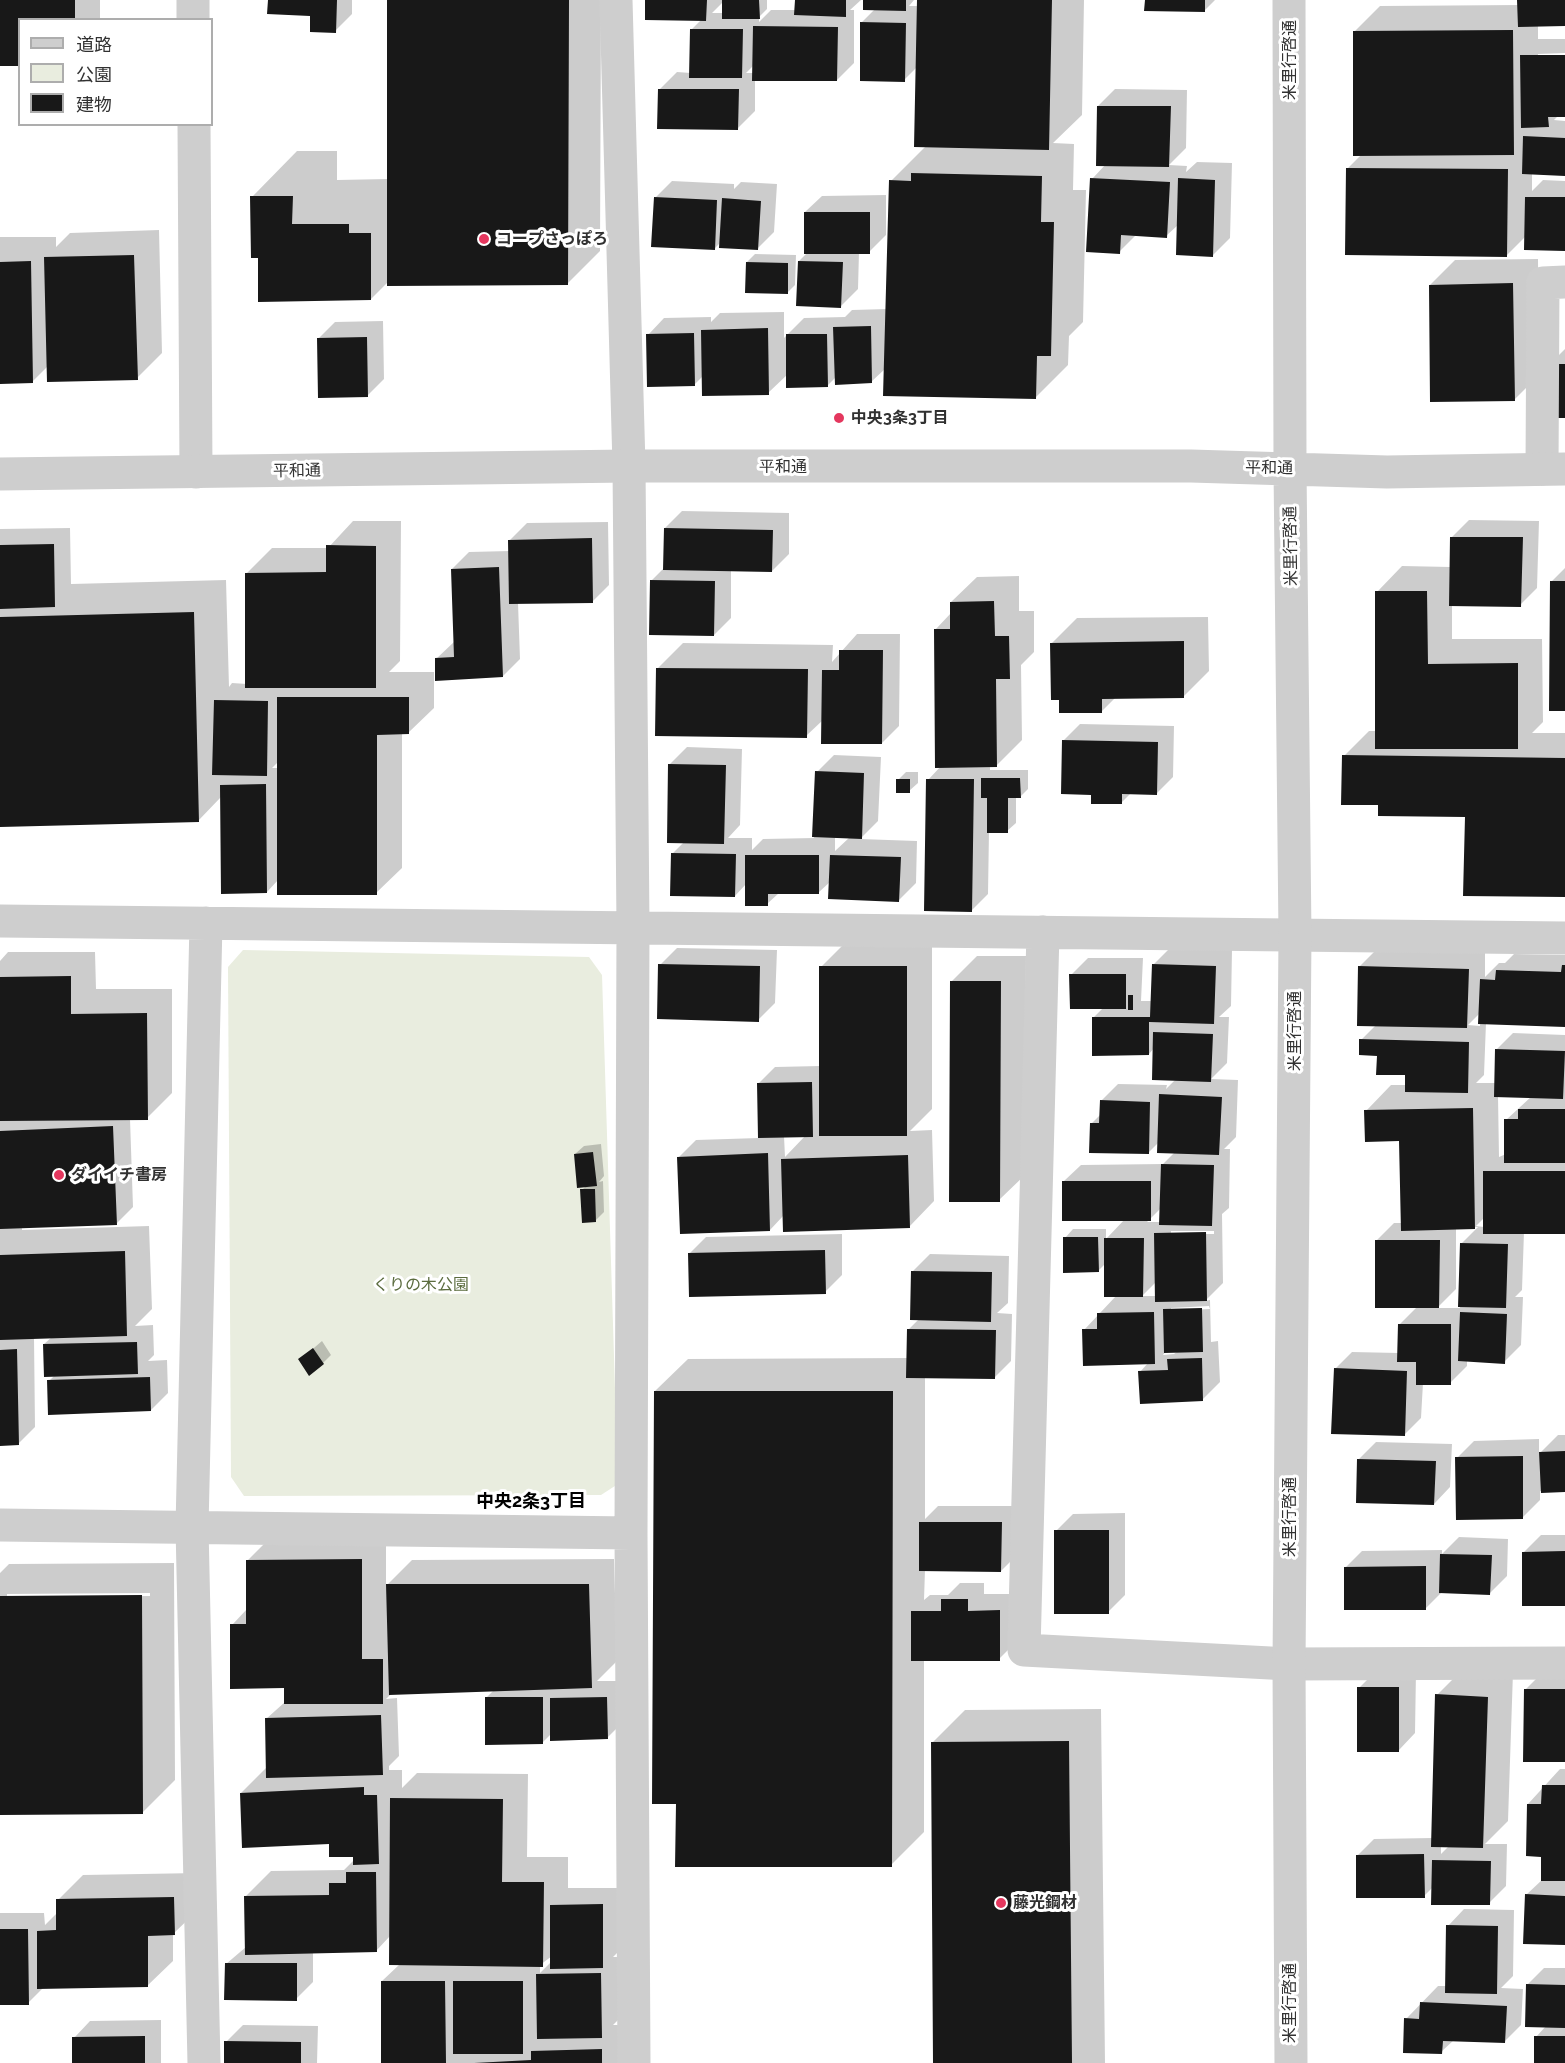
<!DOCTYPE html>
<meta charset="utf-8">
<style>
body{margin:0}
#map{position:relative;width:1565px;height:2063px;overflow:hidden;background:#fff;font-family:Raleway,"Noto Sans JP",sans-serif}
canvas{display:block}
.legend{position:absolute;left:18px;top:18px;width:195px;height:108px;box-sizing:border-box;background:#fff;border:2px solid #adadad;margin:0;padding:8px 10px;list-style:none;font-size:18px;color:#313131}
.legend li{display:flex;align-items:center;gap:12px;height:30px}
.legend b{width:30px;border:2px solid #adadad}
</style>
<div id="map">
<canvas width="1565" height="2063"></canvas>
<ul class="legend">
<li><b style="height:8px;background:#cecece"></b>道路</li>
<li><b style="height:16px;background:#e9eddf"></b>公園</li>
<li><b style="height:16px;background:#181818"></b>建物</li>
</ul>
</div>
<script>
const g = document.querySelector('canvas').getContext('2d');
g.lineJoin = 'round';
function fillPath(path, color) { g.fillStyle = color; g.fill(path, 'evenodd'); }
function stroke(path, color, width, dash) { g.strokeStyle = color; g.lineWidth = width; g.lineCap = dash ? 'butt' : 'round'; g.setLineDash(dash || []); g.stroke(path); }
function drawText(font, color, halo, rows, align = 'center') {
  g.font = font + ' Raleway,"Noto Sans JP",sans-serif'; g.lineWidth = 6; g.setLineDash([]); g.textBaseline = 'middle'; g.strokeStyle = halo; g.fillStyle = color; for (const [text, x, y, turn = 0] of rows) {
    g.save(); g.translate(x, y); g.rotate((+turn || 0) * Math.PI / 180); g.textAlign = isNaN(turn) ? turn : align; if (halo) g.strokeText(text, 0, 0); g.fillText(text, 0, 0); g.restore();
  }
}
fillPath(new Path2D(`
 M243 950 589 957 602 975 618 1484 601 1495 244 1496 231 1477 228 967Z`), '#e9eddf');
fillPath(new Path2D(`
 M0 0H100V20H20L0 65Z
 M270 0H352V14L335 31 311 14Z
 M389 0H601L600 251 567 284 388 282 371 299 259 256 252 197 297 151H337V180L388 179Z
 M647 0H767V9L759 17V22L771 10H796V0H861L850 10H854V63L837 80 755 79V111L738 128 660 89 677 72 691 73V30L702 19ZM724 1V13H712ZM754 65V73H746Z
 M864 0H914L909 6H918V0H1084L1082 115 1053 143 1074 144 1073 190H1086L1083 322 1069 336 1068 365 1036 397 886 368 871 382 836 377 827 386 788 374 768 393 703 376 695 384 648 335 664 318 711 317V322L720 313 784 312V338L804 318 845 317 852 310 887 309 891 181 926 146 917 67 904 80 862 22 875 9Z
 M1146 0H1215L1205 10Z
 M1519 0H1565V24L1538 25V39H1565V53L1538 54V57L1565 56V116H1558L1554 120 1565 121V175L1532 173V191L1543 180 1565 181V249L1526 236 1507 255 1348 168 1362 154 1355 31 1380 6 1519 5Z
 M1115 89 1187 90 1186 148 1169 165 1187 166 1186 172 1197 162 1232 163 1230 238 1213 255 1178 225 1166 236 1136 235 1119 252 1092 179 1106 164 1098 106Z
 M672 181 734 184V189L741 182 777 184 774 232 757 249 721 242 715 248 655 198Z
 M886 195V235L869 252H859L858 289 841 306 799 261 808 252 805 212 822 196Z
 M159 230 162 353 137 378 48 366 32 382 0 383V237H56V247L70 233Z
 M755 254 796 255 795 285 787 293 747 262Z
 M1538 259 1539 375 1514 400 1430 285 1455 260Z
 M383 321 384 379 367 396 318 339 335 322Z
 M1565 349V417L1549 365Z
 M682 511 789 513V554L772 571 731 570V618L714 635 651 581 664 568 665 528Z
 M1469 520 1539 521 1537 588 1520 605 1452 604V639H1542L1543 722 1532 733H1565V896L1466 816 1379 804 1344 756 1369 731H1377V592L1402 566 1451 567 1452 537Z
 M353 521H401L400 661 389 672H434V708L408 733H402V868L376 893 278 880 267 892 221 797 198 821 0 825V529L70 528 71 584 226 580 229 687 232 683 247 684V573L272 548H328ZM278 762V768H272Z
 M608 522 609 585 592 602 518 603 520 659 503 676 436 659 455 641 452 569 469 552 510 551V540L527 523Z
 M1565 568V709L1551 582Z
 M1019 576V611H1034V652L1021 665 1022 740 996 766H990V770H1028V789L1020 797H1016V823L1007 831H989L988 894 971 911 928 780 941 766 935 630 951 613V602L977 577Z
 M1208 617 1209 671 1184 696 1116 697 1102 711 1052 643 1077 618Z
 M857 634H900L899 726 882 743 823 720 806 736 658 668 683 643 833 645 832 662Z
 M1080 724 1174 726 1173 777 1156 794 1131 793 1121 803 1093 793 1063 741Z
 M687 747 742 749 740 825 728 838H752V850L763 839 814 838 817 772 834 755 881 757 878 821 860 839 917 841 916 883 899 900 831 881 818 893H779L767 904 746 884 735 896 672 854 685 841 670 764ZM835 837H850L835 851Z
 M906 772H918V783L909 791 898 780Z
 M846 942H932V1109L910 1131 932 1130 934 1201 909 1227 784 1215 770 1230 679 1157 696 1140 759 1138 758 1084 775 1067 820 1066 821 967ZM806 1135 785 1157 784 1136Z
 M677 948 777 950 775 1003 758 1020 660 965Z
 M1170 948 1232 950 1231 1006 1219 1017H1229L1227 1063 1211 1079 1238 1080 1236 1137 1224 1149H1230L1229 1208 1222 1214 1223 1283 1205 1301 1210 1300 1211 1342 1218 1341 1220 1382 1203 1399 1140 1372 1148 1363 1084 1330 1116 1296 1106 1263 1098 1271 1065 1238 1073 1229H1106V1239L1125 1219 1064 1181 1081 1165 1163 1164 1175 1152 1159 1142 1148 1153 1091 1124 1101 1114V1101L1118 1084 1167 1085 1166 1089 1176 1079 1154 1048 1149 1054 1093 1018 1103 1008 1071 975 1088 958H1143L1141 1001H1152L1153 965ZM1161 1208V1222H1147ZM1171 1231H1214V1234H1171ZM1156 1282V1296H1142ZM1209 1306 1210 1309 1171 1311V1308ZM1166 1351H1178L1174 1354 1163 1355Z
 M1376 950 1485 952V977L1499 963H1505L1514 954 1565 955V1025L1486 1023 1484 1075 1476 1083H1496V1050L1513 1033 1565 1035V1232H1524L1522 1290 1515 1297H1523L1521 1345 1504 1362 1467 1360V1366L1450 1383H1423L1421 1418 1404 1435 1335 1369 1352 1352 1399 1353V1325L1418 1306 1377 1240 1394 1223H1402L1401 1139 1366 1111 1391 1085H1407V1074L1361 1040 1376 1025 1359 967ZM1480 1013V1026L1468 1025ZM1498 1096H1532L1506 1120V1154L1499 1157ZM1484 1218V1227L1476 1226ZM1478 1227 1462 1243 1460 1308H1437L1456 1289V1228Z
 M8 952H95L96 989H172V1093L147 1118 130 1119 133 1207 116 1224 22 1227V1230L149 1226 152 1309 135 1326 153 1325 154 1355 148 1361 167 1360 168 1393 151 1410 49 1381 55 1375 44 1344 52 1337H34L35 1427 18 1444H0V961Z
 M977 956H1026L1025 1175 999 1200 952 981Z
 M601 1144 604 1176 599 1182 603 1181 604 1212 596 1220 582 1190 586 1186 575 1154 584 1146Z
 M842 1234V1275L825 1292 689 1254 706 1237Z
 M930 1254 1009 1256 1008 1303 997 1313 1012 1314 1011 1361 994 1378 925 1377V1519L938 1506H1018V1554L1001 1571 925 1570 924 1600 930 1595H948L960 1583H984V1594H1016V1642L999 1659H924V1832L891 1865 677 1803 655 1391 688 1359 908 1358 909 1329 920 1318 913 1271Z
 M322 1341 331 1355 323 1363 300 1360Z
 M1558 1435H1565V1490L1540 1491V1500L1523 1517 1457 1458 1474 1441 1539 1439V1454Z
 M1376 1442 1452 1444 1450 1487 1434 1504 1359 1459Z
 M1125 1513V1595L1108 1612 1056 1531 1073 1514Z
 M273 1535H386V1586L412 1560 614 1559 617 1661 597 1681H623L624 1721 607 1738 552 1733 542 1743 486 1698 494 1690 392 1693 386 1699 397 1698 399 1756 389 1766V1770H402V1788L417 1773 528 1774 527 1857H568V1888H620V1950L613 1957H618L619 2019 613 2025H627V2063H382V1981L400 1964 390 1936 376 1951 313 1952V1982L296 1999 226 1964 246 1947V1896L271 1871 344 1870 354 1860V1855L241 1793 267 1767 266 1719 285 1702V1687L232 1625 247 1609V1561ZM552 1956V1961L540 1973V1965Z
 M1541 1535H1565V1604L1524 1552Z
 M1459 1537 1508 1539 1507 1576 1490 1593 1442 1592 1426 1608 1345 1568 1362 1551 1442 1550V1554Z
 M174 1563 175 1780 142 1813 0 1814V1573L9 1564ZM150 1593V1596L7 1597V1594Z
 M1462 1670 1513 1672 1508 1821 1485 1844H1507L1506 1886 1489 1903 1433 1887 1424 1896 1357 1856 1374 1839 1432 1838 1437 1695ZM1441 1845 1449 1846 1441 1854Z
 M1376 1671H1416L1415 1733 1399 1750 1359 1688Z
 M1542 1673H1565V1761L1525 1690Z
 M1101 1709 1105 2063H935L932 1743 965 1710Z
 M1560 1769H1565V1944L1526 1895 1543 1879 1542 1855 1528 1804Z
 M199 1873V1909L173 1934V1961L147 1986 44 1987 28 2003H0V1913H44L45 1925 58 1912V1900L83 1875Z
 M1464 1909 1514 1910 1513 1976 1501 1988 1523 1989 1521 2025 1504 2042 1454 2040 1441 2052 1406 2019 1438 1986H1446L1448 1926Z
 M1544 1968H1565V2063H1536V2037L1546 2026 1527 1985Z
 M161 2020V2063H74V2038L90 2021Z
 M243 2025 318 2026 317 2063H225L226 2042Z`), '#0003');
fillPath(new Path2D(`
 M0 0H75V20H20V66H0Z
 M268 0H337L336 33 310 32V16L267 14Z
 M387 0H569L568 285 387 286Z
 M645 0H707L706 21 645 20Z
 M722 0H759L760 19H722Z
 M795 0H846V17L794 15Z
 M863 0H906V11L863 10Z
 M917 0H1052L1049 150 914 147Z
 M1145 0H1205V12L1144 11Z
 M1517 0H1565V26L1518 27Z
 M860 22 906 23 905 82 860 81Z
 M753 26 838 27 837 81H752Z
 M690 29H743L742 78H689Z
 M1513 30 1514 155 1353 156V31Z
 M1520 55H1565V117H1548L1549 127 1521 128Z
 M658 89H739L738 130 657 129Z
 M1097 106H1171L1169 167 1096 166Z
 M1523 136 1565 138V176L1522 174Z
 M1346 168 1508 169 1507 257 1345 255Z
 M911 173 1042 176 1041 222H1054L1051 356H1037L1036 399 883 396 889 180 911 181Z
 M1090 178 1170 182 1167 238 1121 235 1120 254 1086 252Z
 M1178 178 1215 180 1213 257 1176 255Z
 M250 196H293L292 224H349V233H371V300L258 302V258H251Z
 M654 197 717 200 715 250 651 247Z
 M1525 197H1565V251L1524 250Z
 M722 198 761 201 758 250 719 248Z
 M804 212H870V254H804Z
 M134 255 138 380 47 382 44 257Z
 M31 261 33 383 0 384V262Z
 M798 261 843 262 841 308 796 306Z
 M746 262 788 263V294L745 293Z
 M1513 283 1515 401 1430 402 1429 285Z
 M871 326 872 383 835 385 833 327Z
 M768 328 769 395 702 396 701 330Z
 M694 333 695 386 647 387 646 334Z
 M786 334H827L828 387 786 388Z
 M367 337 368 397 318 398 317 338Z
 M1547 364H1565V418H1547Z
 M664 528 773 530 772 572 663 570Z
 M1450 537H1523L1521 607 1449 606Z
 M592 538 593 603 509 604 508 540Z
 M54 544 55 607 0 609V545Z
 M326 545 376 546V688H245V573L326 572Z
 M499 567 503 677 435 681V658L454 657 451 569Z
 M650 580 715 581 714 636 649 635Z
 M1550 581H1565V711H1549Z
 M1375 591H1427L1428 664 1518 663V749H1375Z
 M994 601 995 636H1009L1010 679H996L997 767 935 768 934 629H950V602Z
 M194 612 199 822 0 827V617Z
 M1184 641V698L1102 699V713H1059V700H1051L1050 643Z
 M839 650H883L882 744H821L822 670H839Z
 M656 668 808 669 807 738 655 736Z
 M277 697H409V734L377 735V895H277Z
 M214 700 268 701 267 776 212 775Z
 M1062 740 1158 742 1157 795 1122 794V804H1091V795L1061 794Z
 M1342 755 1565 758V897L1463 896 1465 817 1378 816V805H1341Z
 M668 764 726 765 724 844 667 843Z
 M815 771 864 773 862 839 812 837Z
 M981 778H1020L1021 798H1008V833H987V798H981Z
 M896 779H910V793H896Z
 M926 779H974L972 912 924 911Z
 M266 784 267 893 221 894 220 785Z
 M671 853 736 854 735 897 670 896Z
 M745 855H819V894H768V906H745Z
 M830 855 901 857 899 902 828 899Z
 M658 964 760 966 759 1022 657 1019Z
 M1152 964 1216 966 1214 1024 1149 1022V1055L1092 1056V1017H1150Z
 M1562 965H1565V1027L1478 1024 1480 979 1495 980 1496 970 1561 972Z
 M819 966H907V1136H819Z
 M1358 966 1469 969 1467 1028 1357 1026Z
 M1069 974H1126V1009H1070Z
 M71 976V1014L147 1013 148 1120 0 1121V977Z
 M950 981H1001L1000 1202H949Z
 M1128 995H1133V1010H1128Z
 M1153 1032 1213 1034 1211 1082 1152 1080Z
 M1359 1039 1469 1042 1468 1093 1405 1092V1075H1376L1377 1056 1359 1055Z
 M1495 1049 1565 1051 1563 1099 1494 1097Z
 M812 1082 813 1137 758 1138 757 1083Z
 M1159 1094 1222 1097 1219 1155 1157 1153Z
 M1100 1100 1150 1102 1149 1154 1089 1153 1090 1123H1099Z
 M1473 1108 1475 1229 1401 1231 1399 1141 1365 1142 1364 1110Z
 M1518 1109H1565V1163H1504V1119H1518Z
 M113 1126 117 1225 0 1229V1131Z
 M593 1152 597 1186 577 1188 574 1154Z
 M768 1153 770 1231 680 1234 677 1157Z
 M908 1155 910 1228 783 1232 781 1159Z
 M1161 1164 1214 1165 1212 1226 1159 1225Z
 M1483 1171H1565V1234H1483Z
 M1062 1181H1151V1221H1062Z
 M580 1189H595L596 1222 582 1223Z
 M1206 1232 1207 1301 1155 1302 1154 1233Z
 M1063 1237H1098L1099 1272 1063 1273Z
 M1104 1238H1144L1143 1297H1104Z
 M1375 1240H1440L1439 1308H1375Z
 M1460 1243 1508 1244 1506 1308 1458 1307Z
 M825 1250 826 1294 689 1297 688 1253Z
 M125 1251 127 1336 0 1340V1255Z
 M911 1271 992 1272 991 1322 910 1320Z
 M1202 1308 1203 1352 1164 1353 1163 1309Z
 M1154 1312 1155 1364 1083 1366 1082 1329H1097V1313Z
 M1460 1312 1507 1314 1505 1364 1458 1361Z
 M1398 1324H1451V1385H1416V1362H1397Z
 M907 1329 996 1330 995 1379 906 1378Z
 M137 1342 138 1374 44 1377 43 1344Z
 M313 1348 324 1364 309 1376 298 1359Z
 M17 1349 19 1445 0 1446V1350Z
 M1202 1358 1203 1401 1140 1404 1138 1371 1168 1370 1167 1359Z
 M1334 1368 1407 1371 1405 1436 1331 1434Z
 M150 1377 151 1411 48 1415 47 1380Z
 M654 1391H893L892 1867H675L676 1804H652Z
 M1565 1451V1492L1541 1493 1539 1452Z
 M1523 1456V1519L1456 1520 1455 1457Z
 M1357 1459 1436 1461 1434 1505 1356 1503Z
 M919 1522H1002L1001 1572 919 1571Z
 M1054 1530H1109V1614H1054Z
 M1565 1551V1606H1522V1552Z
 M1440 1554 1492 1555 1490 1595 1439 1593Z
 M362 1559V1659H383V1704H284V1688L230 1689V1624H246V1560Z
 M1426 1566V1610H1344V1567Z
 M386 1584H589L592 1688 389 1695Z
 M142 1595 143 1814 0 1815V1596Z
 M941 1599H968V1611L1000 1610V1661H911V1611H941Z
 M1357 1687H1399V1752H1357Z
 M1524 1689H1565V1762H1523Z
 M1435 1694 1488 1697 1483 1848 1431 1847Z
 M485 1697H543V1744L485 1745Z
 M607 1697 608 1739 550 1741V1698Z
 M381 1715 383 1775 266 1778 265 1718Z
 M1069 1741 1072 2063H933L931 1742Z
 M1542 1785H1565V1881H1541V1857L1526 1856 1527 1804H1541Z
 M364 1787V1795H377L379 1864 353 1865V1857H329V1844L242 1848 240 1793Z
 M390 1798 503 1799 502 1882H544L543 1967 389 1965Z
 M1424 1854 1425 1898H1356V1855Z
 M1432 1860 1491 1861 1490 1905H1431Z
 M346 1872H376L377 1952 245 1955 244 1896 329 1895V1883H346Z
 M1525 1894 1565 1896V1945L1523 1944Z
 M174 1897 175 1935 148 1936V1987L37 1989V1931L56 1930V1899Z
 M603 1904V1968L550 1969V1905Z
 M1446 1925 1498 1926 1497 1994 1445 1993Z
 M0 1929H28L29 2005H0Z
 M225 1963H297V2001L224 2000Z
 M601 1973 602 2038 537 2039 536 1974Z
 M381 1981H445L446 2063H381Z
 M453 1981H523V2054H453Z
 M1526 1984 1565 1985V2028L1525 2027Z
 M1420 2002 1507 2006 1505 2043 1443 2041 1442 2054 1403 2053 1404 2018 1419 2019Z
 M145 2036V2063H72V2037Z
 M1534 2036H1565V2063H1534Z
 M224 2041 301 2042V2063H224Z
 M602 2049V2063H474L531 2060V2051Z`), '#181818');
stroke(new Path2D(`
 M193 0V20
 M616 0 629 466 633 926 631 1533 634 2063
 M194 124 196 472
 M1542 469 1543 283 1565 282
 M0 921 1565 938
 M1043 932 1024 1650 1289 1664 1565 1663
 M0 1525 631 1533
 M204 2063 192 1527 206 923`), '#cecece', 33);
stroke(new Path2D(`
 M1289 0 1290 468 1295 935 1289 1664 1291 2063
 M0 474 629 466H1191L1387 472 1565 469`), '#cecece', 33);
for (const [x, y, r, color] of [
 [484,239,6,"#e4375e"],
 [839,418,6,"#e4375e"],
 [59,1175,6,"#e4375e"],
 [1001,1903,6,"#e4375e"]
]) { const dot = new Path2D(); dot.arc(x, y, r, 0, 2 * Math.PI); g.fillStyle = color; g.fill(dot); stroke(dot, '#fff', 2); }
drawText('16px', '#313131', '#fff', [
 ["米里行啓通",1290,60,-90],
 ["平和通",783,467],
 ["平和通",1269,468,1],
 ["平和通",297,471,-1],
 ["米里行啓通",1291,546,-91],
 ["米里行啓通",1295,1031,-90],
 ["米里行啓通",1290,1517,-90],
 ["米里行啓通",1290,2003,-90]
]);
drawText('bold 16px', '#313131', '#fff', [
 ["コープさっぽろ",496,239],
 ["中央3条3丁目",851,418],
 ["ダイイチ書房",71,1175],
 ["藤光鋼材",1013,1903]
], 'left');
drawText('16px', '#5b6c3e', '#fff', [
 ["くりの木公園",421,1285]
]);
drawText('bold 18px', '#000', '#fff', [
 ["中央2条3丁目",531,1502]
]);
</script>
